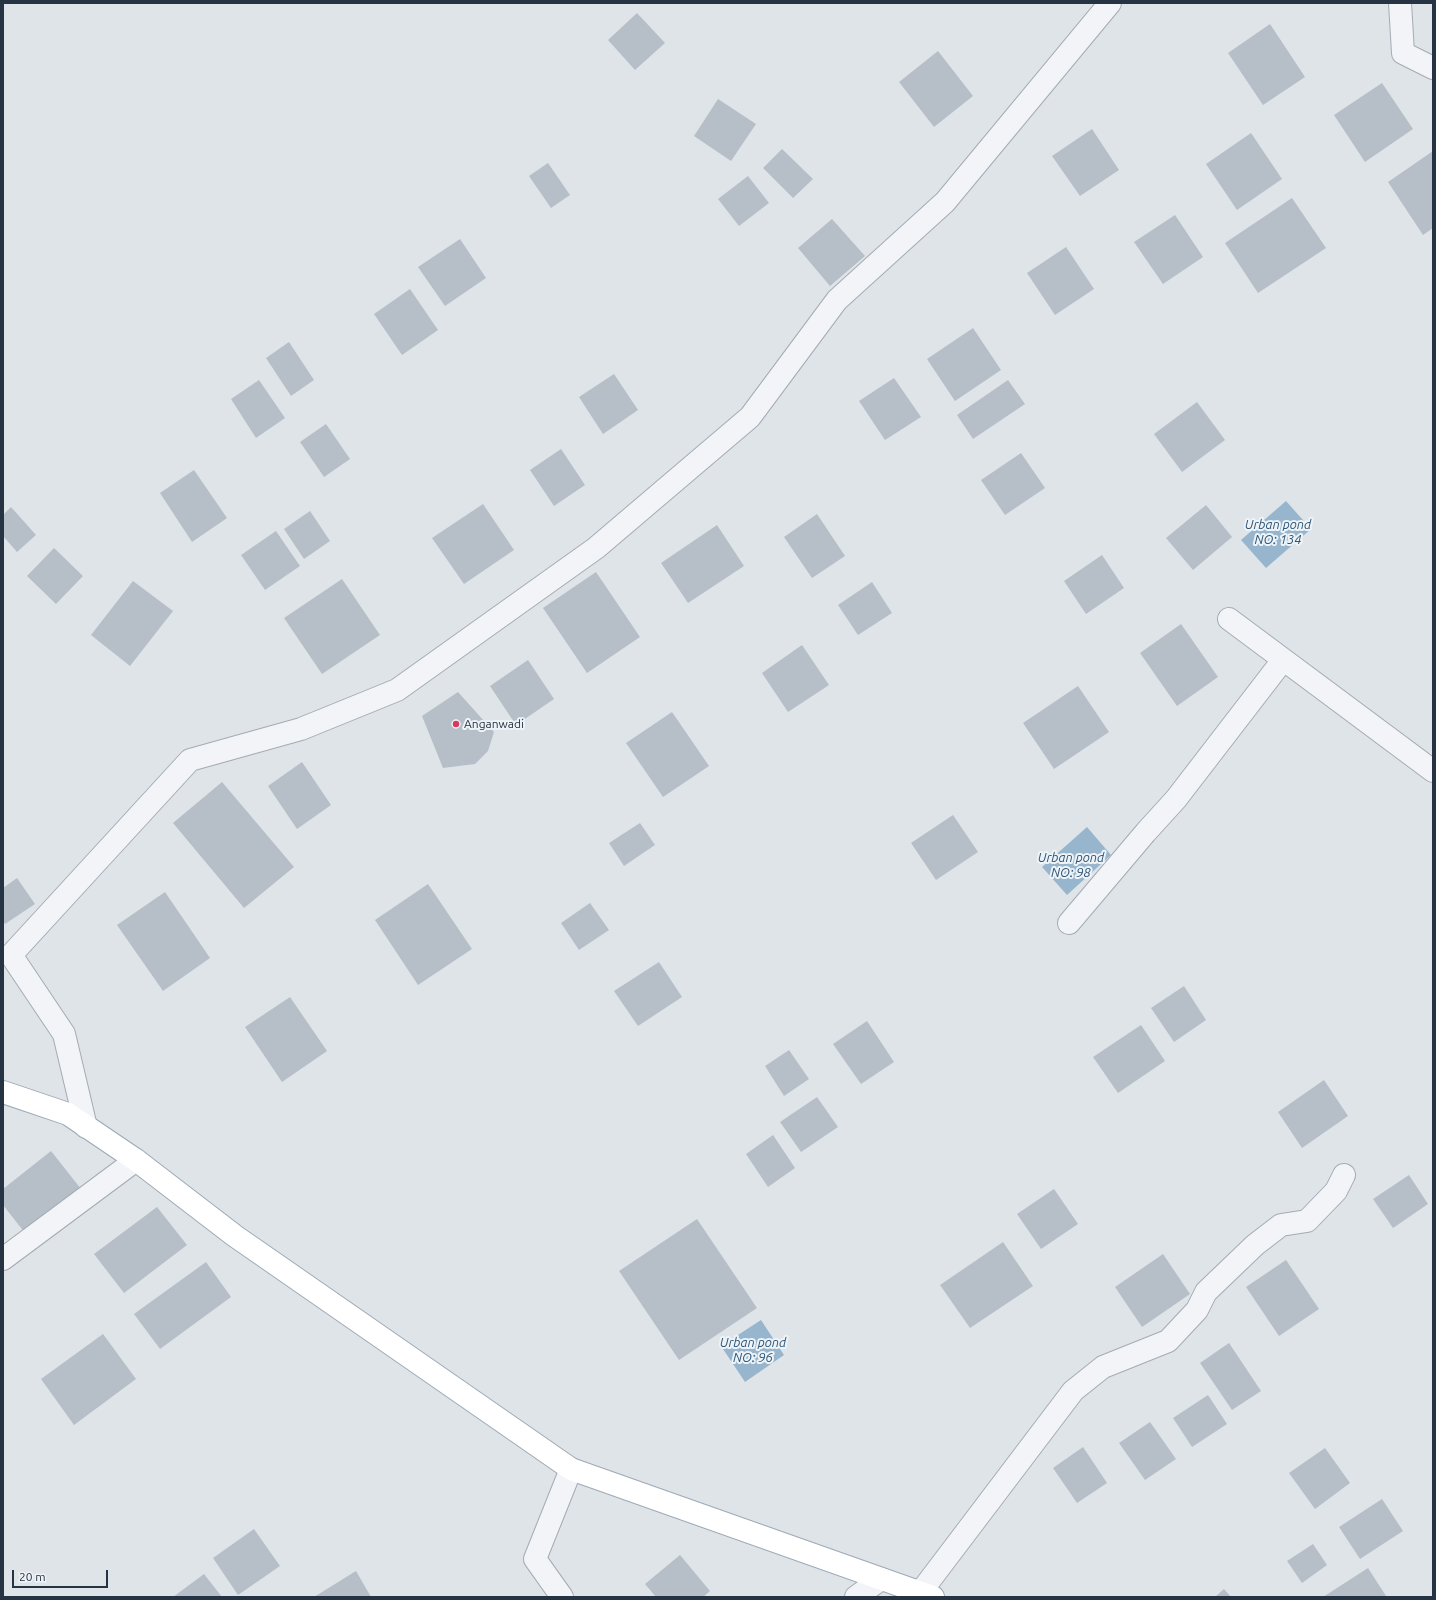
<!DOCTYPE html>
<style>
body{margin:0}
#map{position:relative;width:1436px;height:1600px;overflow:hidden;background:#dfe4e9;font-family:Ubuntu,sans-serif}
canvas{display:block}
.frame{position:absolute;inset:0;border:4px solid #263342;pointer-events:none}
.scale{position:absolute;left:12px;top:1570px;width:96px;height:18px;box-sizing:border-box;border:2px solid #263342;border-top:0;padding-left:5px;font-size:12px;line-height:14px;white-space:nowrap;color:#263342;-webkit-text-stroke:3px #eef3f7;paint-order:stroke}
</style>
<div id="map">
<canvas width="1436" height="1600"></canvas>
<div class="frame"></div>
<div class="scale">20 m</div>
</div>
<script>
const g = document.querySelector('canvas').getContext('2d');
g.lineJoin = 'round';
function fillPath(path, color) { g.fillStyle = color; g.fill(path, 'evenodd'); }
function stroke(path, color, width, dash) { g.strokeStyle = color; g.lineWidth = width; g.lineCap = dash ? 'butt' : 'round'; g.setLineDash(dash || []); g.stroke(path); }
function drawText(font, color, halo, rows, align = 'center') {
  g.font = font + ' Ubuntu,sans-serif'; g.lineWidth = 4; g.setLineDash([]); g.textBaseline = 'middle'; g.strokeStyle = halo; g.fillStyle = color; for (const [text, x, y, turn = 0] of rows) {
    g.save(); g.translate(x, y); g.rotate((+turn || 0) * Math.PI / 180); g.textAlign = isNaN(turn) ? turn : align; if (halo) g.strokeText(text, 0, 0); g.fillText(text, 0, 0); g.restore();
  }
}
fillPath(new Path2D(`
 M1286 501 1311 529 1266 568 1241 540Z
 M1087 827 1111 855 1067 895 1042 867Z
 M761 1320 784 1355 745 1382 721 1346Z`), '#97b6cd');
fillPath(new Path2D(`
 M637 13 665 43 635 70 608 40Z
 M1270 24 1305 77 1263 105 1228 53Z
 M938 51 973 96 934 127 899 82Z
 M1382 83 1413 129 1365 162 1334 115Z
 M718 99 756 124 731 161 694 136Z
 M1092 129 1119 170 1080 196 1052 156Z
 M1251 133 1282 179 1237 210 1206 164Z
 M782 149 813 179 793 198 763 168Z
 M1433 151V228L1423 235 1388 182Z
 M548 163 570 195 551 208 529 176Z
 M748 176 769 203 739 226 718 199Z
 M1292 198 1326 248 1258 293 1225 243Z
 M1175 215 1203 257 1163 284 1134 242Z
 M832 219 865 256 830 286 798 248Z
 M460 239 486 278 445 306 418 267Z
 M1066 247 1094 289 1055 315 1027 273Z
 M410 289 438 330 402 355 374 314Z
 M973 328 1001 370 955 401 927 359Z
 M289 342 314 380 291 396 266 358Z
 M614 374 638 410 603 434 579 397Z
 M894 378 921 417 885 440 859 401Z
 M259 380 285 418 256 438 231 399Z
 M1008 380 1025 404 973 439 957 415Z
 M1197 402 1225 440 1182 472 1154 434Z
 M326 424 350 459 324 477 300 442Z
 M561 449 585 485 554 506 530 470Z
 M1021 453 1045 488 1005 515 981 480Z
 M194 470 227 518 192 542 160 493Z
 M483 504 514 550 464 584 432 538Z
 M1206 505 1232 537 1193 570 1166 538Z
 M11 507 36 535 17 552 3 536V515Z
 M310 511 330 541 304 559 284 529Z
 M817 514 845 556 812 578 784 537Z
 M717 525 744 566 688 603 661 563Z
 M276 531 300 566 265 590 241 555Z
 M54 548 83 576 56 604 27 576Z
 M1102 555 1124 588 1086 614 1064 581Z
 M596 572 640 637 587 673 543 608Z
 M342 579 380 635 322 674 284 618Z
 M133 581 173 611 130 666 91 635Z
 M872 582 892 613 858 635 838 605Z
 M1181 624 1218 677 1177 706 1140 653Z
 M802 645 829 685 788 712 762 673Z
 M528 660 554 699 516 725 490 686Z
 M1078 686 1109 732 1054 769 1023 723Z
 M458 692 494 732 488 751 475 764 443 768 422 716Z
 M672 712 709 766 663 797 626 743Z
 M302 762 331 805 297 829 268 786Z
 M222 782 294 867 244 908 173 823Z
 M953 815 978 852 936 880 911 843Z
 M640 823 655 845 624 866 609 843Z
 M17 878 35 904 5 924 3 921V888Z
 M428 884 472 949 418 985 375 920Z
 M165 892 210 958 163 991 117 925Z
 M590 903 609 930 579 950 561 923Z
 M659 962 682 997 638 1026 614 991Z
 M1184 986 1206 1020 1174 1042 1151 1008Z
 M290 997 327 1051 282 1082 245 1027Z
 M867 1021 894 1062 861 1084 833 1044Z
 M1141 1025 1165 1061 1118 1093 1093 1057Z
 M789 1050 809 1079 784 1096 765 1066Z
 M1324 1080 1348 1116 1302 1148 1278 1112Z
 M817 1097 838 1127 801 1152 780 1122Z
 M773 1135 795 1168 768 1187 746 1154Z
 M51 1151 81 1189 25 1233 3 1205V1189Z
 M1409 1175 1428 1204 1393 1228 1373 1199Z
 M1054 1189 1078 1224 1041 1249 1017 1214Z
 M157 1207 187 1245 124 1293 94 1254Z
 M697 1219 757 1308 679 1360 619 1271Z
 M1003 1242 1033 1286 970 1328 940 1285Z
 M1163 1254 1190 1294 1142 1327 1115 1287Z
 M1286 1260 1319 1309 1279 1336 1246 1287Z
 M206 1262 231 1297 160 1349 134 1314Z
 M103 1334 136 1379 74 1425 41 1379Z
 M1229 1343 1261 1391 1232 1410 1200 1363Z
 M1208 1395 1227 1424 1192 1447 1173 1418Z
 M1150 1422 1176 1459 1145 1480 1119 1443Z
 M1083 1447 1107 1483 1077 1503 1053 1468Z
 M1325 1448 1350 1483 1315 1509 1289 1473Z
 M1382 1499 1403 1531 1360 1559 1339 1527Z
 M254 1529 280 1566 238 1595 213 1558Z
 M1313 1544 1327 1565 1302 1583 1287 1561Z
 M680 1555 710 1591 703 1597H656L645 1584Z
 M1368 1568 1386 1596 1323 1597Z
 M356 1571 371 1597H314Z
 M204 1574 222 1597H173Z
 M1224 1589 1231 1597H1215Z`), '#b6bec7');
const minor = new Path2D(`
 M1400 3 1403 53 1433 68
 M1229 619 1433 771
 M1069 923 1146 832 1176 799 1283 660
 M86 1127 64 1034 11 955 190 760 301 729 397 690 596 548 750 417 837 300 945 202 1110 3
 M3 1259 136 1160
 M920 1593 1073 1391 1103 1367 1168 1341 1197 1310 1206 1292 1255 1245 1281 1225 1307 1221 1336 1191 1344 1175
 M562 1597 535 1559 571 1469
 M856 1597 881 1579`);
const major = new Path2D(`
 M3 1092 68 1114 136 1160 235 1236 571 1469 933 1597`);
stroke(minor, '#a4abb4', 24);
stroke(major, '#9da9b6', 24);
stroke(minor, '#f2f4f7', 22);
stroke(major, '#fff', 22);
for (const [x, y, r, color] of [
 [456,724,4,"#da395f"]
]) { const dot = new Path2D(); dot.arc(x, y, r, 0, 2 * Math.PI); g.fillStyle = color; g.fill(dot); stroke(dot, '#eef3f7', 1.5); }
drawText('12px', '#263342', '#eef3f7', [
 ["Anganwadi",464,724]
], 'left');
drawText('italic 13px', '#2d5679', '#eef3f7', [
 ["Urban pond",1278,525],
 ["NO: 134",1278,540],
 ["Urban pond",1071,858],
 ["NO: 98",1071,873],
 ["Urban pond",753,1343],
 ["NO: 96",753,1358]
]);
</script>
